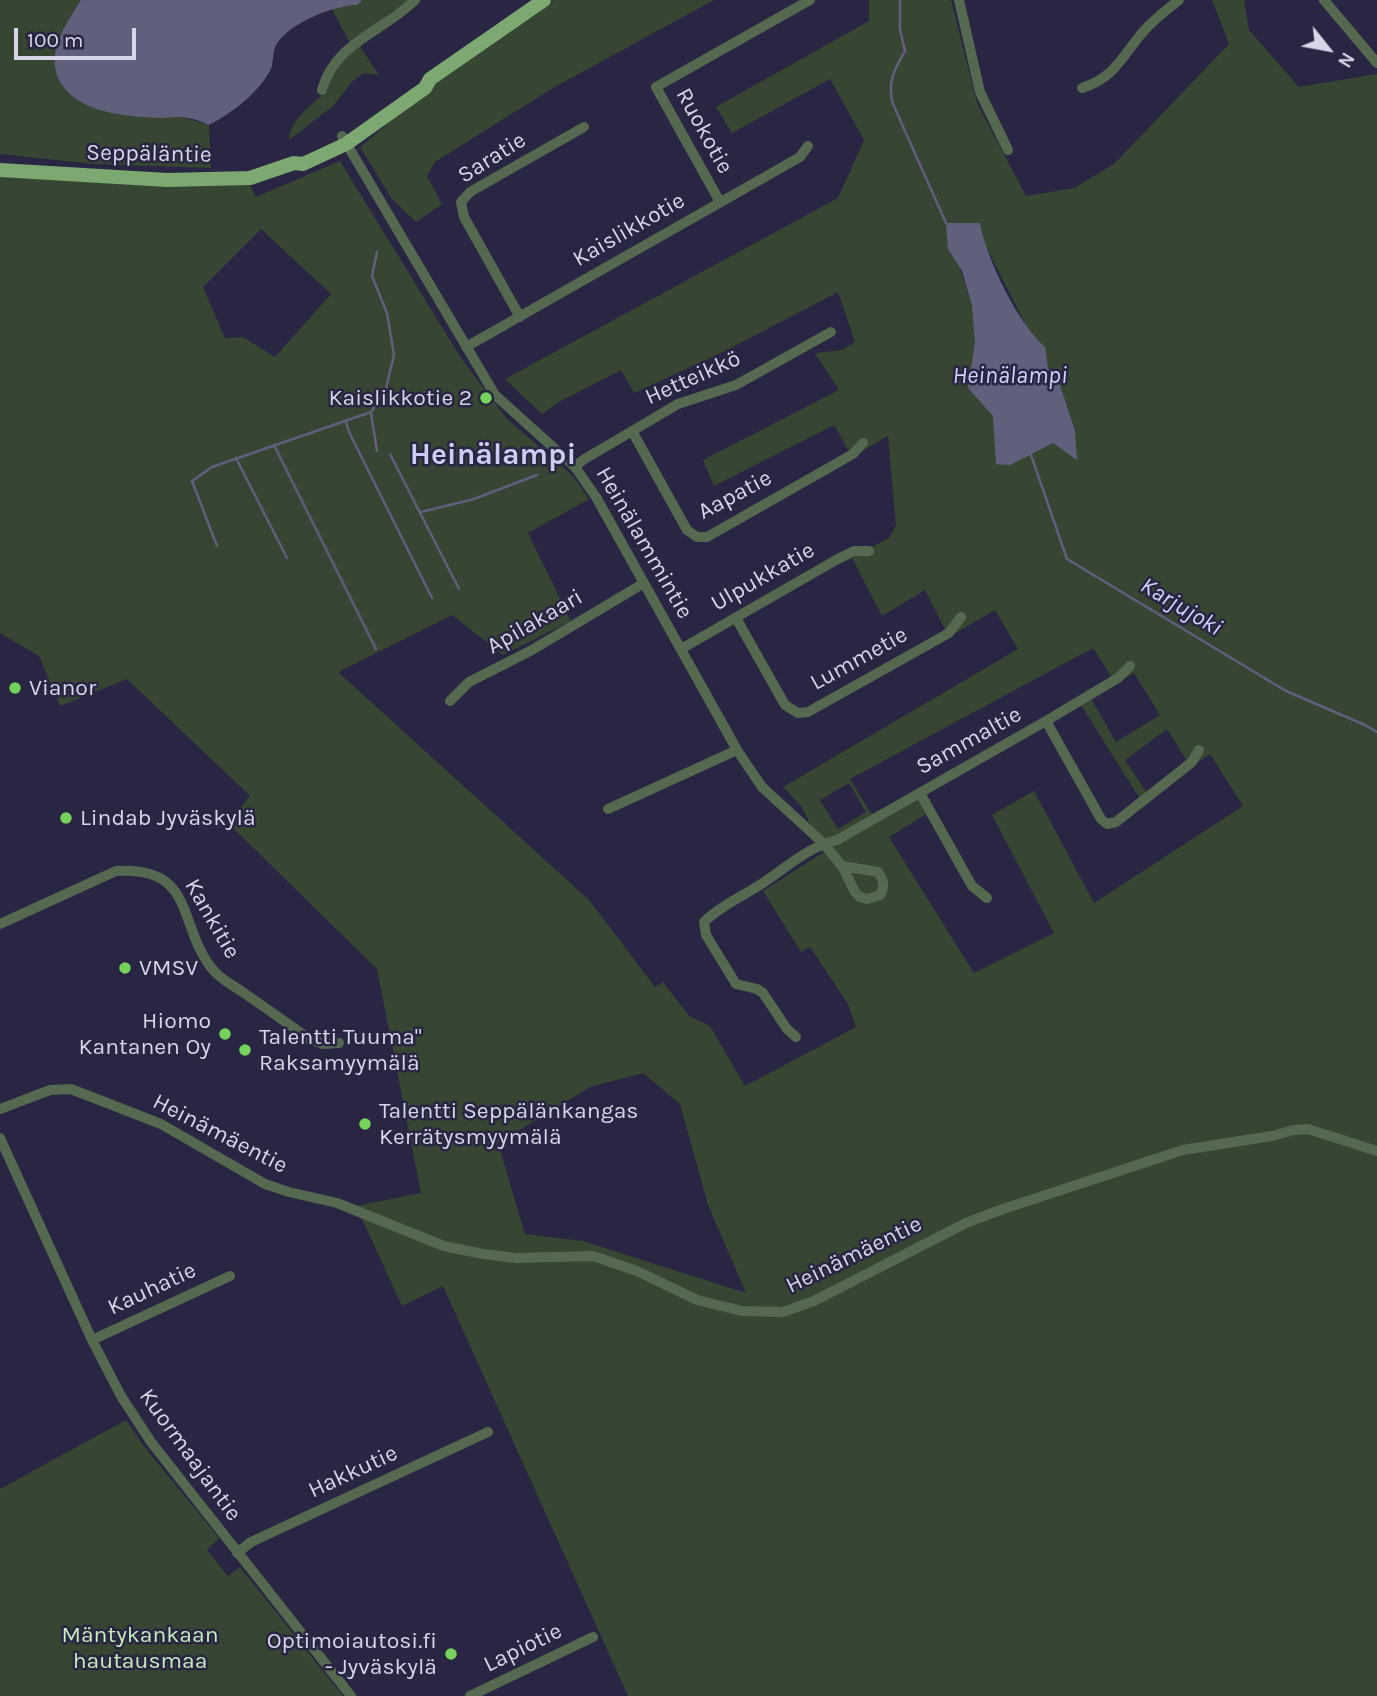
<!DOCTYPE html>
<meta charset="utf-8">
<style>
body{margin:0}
#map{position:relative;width:1377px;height:1696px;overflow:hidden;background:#282642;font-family:Karla,sans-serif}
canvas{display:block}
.north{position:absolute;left:1293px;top:14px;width:70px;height:70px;-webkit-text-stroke:5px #282642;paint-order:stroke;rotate:121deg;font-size:19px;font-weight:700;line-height:28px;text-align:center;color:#d6d6e8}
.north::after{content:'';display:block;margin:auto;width:24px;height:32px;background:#d6d6e8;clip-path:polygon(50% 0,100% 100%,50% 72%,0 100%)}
.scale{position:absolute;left:14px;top:28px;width:122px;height:32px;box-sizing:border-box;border:4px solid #d6d6e8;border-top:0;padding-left:9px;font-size:21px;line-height:24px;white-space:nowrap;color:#d6d6e8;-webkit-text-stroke:5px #282642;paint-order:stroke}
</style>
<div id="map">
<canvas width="1377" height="1696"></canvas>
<div class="north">N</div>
<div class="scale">100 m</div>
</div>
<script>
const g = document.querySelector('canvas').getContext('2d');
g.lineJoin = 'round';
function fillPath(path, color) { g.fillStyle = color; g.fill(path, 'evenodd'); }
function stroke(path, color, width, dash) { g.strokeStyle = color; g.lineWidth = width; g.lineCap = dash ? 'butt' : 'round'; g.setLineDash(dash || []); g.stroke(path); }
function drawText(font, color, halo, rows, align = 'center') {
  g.font = font + ' Karla,sans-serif'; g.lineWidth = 5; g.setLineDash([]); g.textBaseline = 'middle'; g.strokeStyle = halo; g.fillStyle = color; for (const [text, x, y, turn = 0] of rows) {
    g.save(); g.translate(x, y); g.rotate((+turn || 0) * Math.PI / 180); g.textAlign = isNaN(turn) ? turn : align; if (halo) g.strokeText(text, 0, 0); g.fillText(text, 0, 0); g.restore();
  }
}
fillPath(new Path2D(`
 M0 0H81C64 28 49 46 59 80L209 125 211 168 94 164 0 154Z
 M362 0H409L355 39 379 75 364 73 353 81 333 106 289 140C290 119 314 103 328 90L329 75 348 51 349 41 331 8 357 5Z
 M554 0H714L553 88 435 162 427 176 442 204 416 222 392 199 360 147C422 95 483 40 554 0Z
 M869 0H951L977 103 1026 196 1074 188 1114 164 1229 44 1212 0H1244L1249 30 1299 87 1377 74V1696H628L443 1286 402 1306 356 1206 421 1193 377 969 228 823 250 796 127 679 60 706 39 656 0 633V175L248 181 256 197 340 161 461 358 507 419 572 475 589 499 528 533 571 621 503 655 452 615 338 672 589 900 655 987 663 982 689 1016 710 1026 745 1086 856 1027 848 1004 810 947 801 952 763 891 824 852 801 806 783 787 1018 649 995 610 949 637 925 590 882 616 852 558 889 538 896 526 888 436 852 457 834 425 714 486 703 460 839 390 815 353 842 350 855 342 838 292 725 351 634 393 621 370 559 402 542 414 505 379 838 198 864 140 830 79 732 133 716 107 869 21ZM946 223H980L984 243 1031 335 972 306ZM261 229 331 294 275 357 243 337 225 338 203 287ZM1093 648 1116 684 1134 673 1160 715 1116 742 1091 699 1081 705 1140 799 1147 793 1125 760 1167 729 1191 767 1210 754 1243 806 1094 903 1034 791 992 815 1054 933 974 973 889 837 927 814 916 797 875 820 850 779ZM849 783 866 812 838 829 820 800ZM643 1073 680 1104 708 1205 746 1293 583 1241 525 1234 498 1143 590 1087Z
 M126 1420 146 1449 219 1538 207 1550 228 1576 240 1567 343 1696H0V1489Z`), '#364633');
fillPath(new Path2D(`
 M81 0H362L357 5C332 6 289 23 276 45 272 53 274 64 270 71 256 95 233 112 209 125 202 122 195 119 188 118 180 116 170 118 161 118 131 117 86 114 65 89 41 59 64 27 81 0Z
 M946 223H980C986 258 1018 324 1045 347L1048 369 1058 379 1075 431 1077 460 1053 443 1010 465 996 464 993 416 968 388 975 342 972 306 962 271 948 249Z`), '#60607d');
stroke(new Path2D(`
 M900 0V29L905 51C894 70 887 82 893 104L946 223
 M371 413 377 451
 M346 422 349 432 432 598
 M274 445 376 649
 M390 454 459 589
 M1031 455 1067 559 1286 691 1365 725 1377 732
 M236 458 287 558
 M421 512 474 499 537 475
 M217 546 192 481 212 467 371 412 385 392 394 355 387 313 372 276 377 252`), '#60607d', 2.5);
stroke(new Path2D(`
 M959 0 980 92 1008 150
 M1324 0 1377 63
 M1082 88C1115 77 1121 58 1142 33 1153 20 1166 10 1179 0
 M322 90C335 42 383 32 415 0
 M342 136 495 395 575 467 596 497 737 750 762 787 823 843 842 866 855 892 860 897 867 899 880 895C885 886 884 881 878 872L842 866
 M720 202 656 87 810 0
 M520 317 464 217 461 202 470 192 584 127
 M466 347 800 157 808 146
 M632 431 687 530 697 537H707L853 454 863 443
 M575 467 583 460 678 404 736 385 831 332
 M736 618 785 705 798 713 808 712 949 633 961 617
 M681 649 836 560 854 551H869
 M450 701 469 682 532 650 644 583
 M1046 721 1101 819 1107 824 1116 822 1192 762 1199 750
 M920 793 972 886 987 898
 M608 809 737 750
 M0 924 116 871C198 866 176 927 214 971 222 980 234 986 244 993 266 1008 288 1024 310 1039L323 1044 339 1043
 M796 1037 787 1029 763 993 757 989 736 984 706 935 704 922C720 906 743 896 763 883 787 867 808 847 837 840L1046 721 1118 678 1130 666
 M0 1109 50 1090 71 1089 161 1124 265 1184 289 1192 337 1203 444 1246 483 1254 516 1258 593 1256 637 1271 697 1300 742 1311 783 1312 814 1301 966 1223 1003 1209 1183 1150 1272 1136 1294 1130 1308 1129 1377 1151
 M0 1138 92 1340 121 1396 151 1442 351 1696
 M92 1340 230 1276
 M237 1553 251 1542 488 1432
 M470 1696 593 1637`), '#54694f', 10);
stroke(new Path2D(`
 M0 170 167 180 250 178 294 163 303 164 346 144 425 88 430 79 544 0`), '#7da872', 14);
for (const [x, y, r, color] of [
 [486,398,7,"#75d25b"],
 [15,688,7,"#75d25b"],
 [66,818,7,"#75d25b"],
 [125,968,7,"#75d25b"],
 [225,1034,7,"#75d25b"],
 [245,1050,7,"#75d25b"],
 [365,1124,7,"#75d25b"],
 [451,1654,7,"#75d25b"]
]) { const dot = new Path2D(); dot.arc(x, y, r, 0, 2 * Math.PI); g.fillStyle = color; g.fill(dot); stroke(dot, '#282642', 2.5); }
drawText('23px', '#d6d6e8', '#282642', [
 ["Ruokotie",704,131,61],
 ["Seppäläntie",149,154,1],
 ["Saratie",492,158,-32],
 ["Kaislikkotie",629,230,-30],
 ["Hetteikkö",693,378,-24],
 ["Aapatie",735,495,-28],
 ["Heinälammintie",644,543,60],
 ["Ulpukkatie",763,577,-30],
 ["Apilakaari",535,622,-30],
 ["Lummetie",859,659,-29],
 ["Sammaltie",969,741,-29],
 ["Kankitie",212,919,60],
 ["Heinämäentie",220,1134,27],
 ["Heinämäentie",854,1255,-26],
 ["Kauhatie",152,1289,-25],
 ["Kuormaajantie",190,1455,54],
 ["Hakkutie",353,1472,-25],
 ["Lapiotie",523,1648,-26]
]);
drawText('23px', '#d6d6e8', '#282642', [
 ["Kaislikkotie 2",472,398,"right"],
 ["Vianor",29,688],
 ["Lindab Jyväskylä",80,818],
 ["VMSV",139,968],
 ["Hiomo",211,1021,"right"],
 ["Kantanen Oy",211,1047,"right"],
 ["Talentti Tuuma\"",259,1037],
 ["Raksamyymälä",259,1063],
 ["Talentti Seppälänkangas",379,1111],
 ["Kerrätysmyymälä",379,1137],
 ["Optimoiautosi.fi",437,1641,"right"],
 ["- Jyväskylä",437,1667,"right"]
], 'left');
drawText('23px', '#c5ecbb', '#282642', [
 ["Mäntykankaan",140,1635],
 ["hautausmaa",140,1661]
]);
drawText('italic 24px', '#d2d2ff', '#282642', [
 ["Heinälampi",1010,376],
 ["Karjujoki",1181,607,31]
]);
drawText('bold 30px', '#cdcdf1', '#282642', [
 ["Heinälampi",493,455]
]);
</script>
